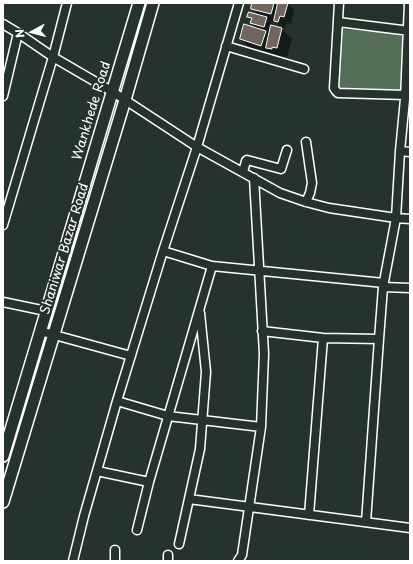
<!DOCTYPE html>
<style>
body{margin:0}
#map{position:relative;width:413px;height:564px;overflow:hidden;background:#26332d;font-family:"Playpen Sans",sans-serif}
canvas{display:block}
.frame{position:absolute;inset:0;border:4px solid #fff;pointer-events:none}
.north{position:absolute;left:12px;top:12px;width:40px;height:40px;-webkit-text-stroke:3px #26332d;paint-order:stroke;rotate:263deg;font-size:11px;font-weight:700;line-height:16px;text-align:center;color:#fff}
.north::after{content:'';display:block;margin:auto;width:14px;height:18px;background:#fff;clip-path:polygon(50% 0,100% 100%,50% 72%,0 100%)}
</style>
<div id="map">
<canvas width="413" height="564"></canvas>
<div class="frame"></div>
<div class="north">N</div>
</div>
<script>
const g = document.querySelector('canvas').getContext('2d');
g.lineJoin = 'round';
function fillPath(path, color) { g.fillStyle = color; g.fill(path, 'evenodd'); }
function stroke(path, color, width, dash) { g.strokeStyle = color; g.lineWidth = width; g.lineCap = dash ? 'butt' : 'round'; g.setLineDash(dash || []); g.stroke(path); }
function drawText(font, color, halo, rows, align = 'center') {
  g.font = font + ' "Playpen Sans",sans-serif'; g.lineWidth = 4; g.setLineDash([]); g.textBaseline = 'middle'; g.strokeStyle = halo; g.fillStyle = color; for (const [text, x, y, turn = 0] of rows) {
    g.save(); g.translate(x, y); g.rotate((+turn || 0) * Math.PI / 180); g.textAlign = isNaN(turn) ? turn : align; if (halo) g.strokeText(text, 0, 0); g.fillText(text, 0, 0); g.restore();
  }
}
fillPath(new Path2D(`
 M342 29 397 33 401 36 403 39 400 90 399 92 340 90 338 88Z`), '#536e55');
fillPath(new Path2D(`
 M253 3H276L279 5V3H287L294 10 291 24 287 22 285 28H282L277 23 269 21 276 27 282 29 292 39 287 58 282 57V59L277 58 272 53V56L251 49 241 39 258 29 251 23 252 20 249 17 259 16 252 8Z`), '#0007');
const building = new Path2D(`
 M252 3H274L271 14 251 9Z
 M278 3H288L284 17 280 16 278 22 274 21Z
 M249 12 267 17 264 27 250 23 252 18 247 17Z
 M244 24 266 31 261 46 240 39Z
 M271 25 282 28 277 48 272 47V49L266 48Z`);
fillPath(building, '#72655e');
stroke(building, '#fff', 1);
const street = new Path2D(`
 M339 3 334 88 336 91 338 93 405 95
 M409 3 405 99 400 151 396 218 383 287 410 288
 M338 22 410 31
 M3 24 18 33
 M226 46 304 69
 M3 96 18 33 53 57 113 92 197 147 280 193 306 202 329 208 396 218 410 219
 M306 142 312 183 310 193 306 202
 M400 151 410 152
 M243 172 246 161 247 160 281 169 287 150
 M3 225 53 57 67 3
 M212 266 384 283
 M3 302 46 311
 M40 331 131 356
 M262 331 323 338 309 515
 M323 338 379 339 366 522
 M379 339 383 287
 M117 401 168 416 261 427
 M97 471 149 482 212 266 163 251
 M189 499 250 507 410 528
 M137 530 149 482
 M179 544 200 449 206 372 200 313
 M168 555V561
 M73 561 84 516 117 401 163 251 197 147 239 3
 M115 561V550
 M238 561 242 555 261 427 264 354 254 178`);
const secondary = new Path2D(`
 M3 456 139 3
 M3 502 125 100 153 3`);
stroke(street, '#fff', 11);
stroke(secondary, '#fff', 14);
stroke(street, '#26332d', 8);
stroke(secondary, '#26332d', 11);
drawText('13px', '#fff', '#26332d', [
 ["Wankhede Road",92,111,-73],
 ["Shaniwar Bazar Road",65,249,-73]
]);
</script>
